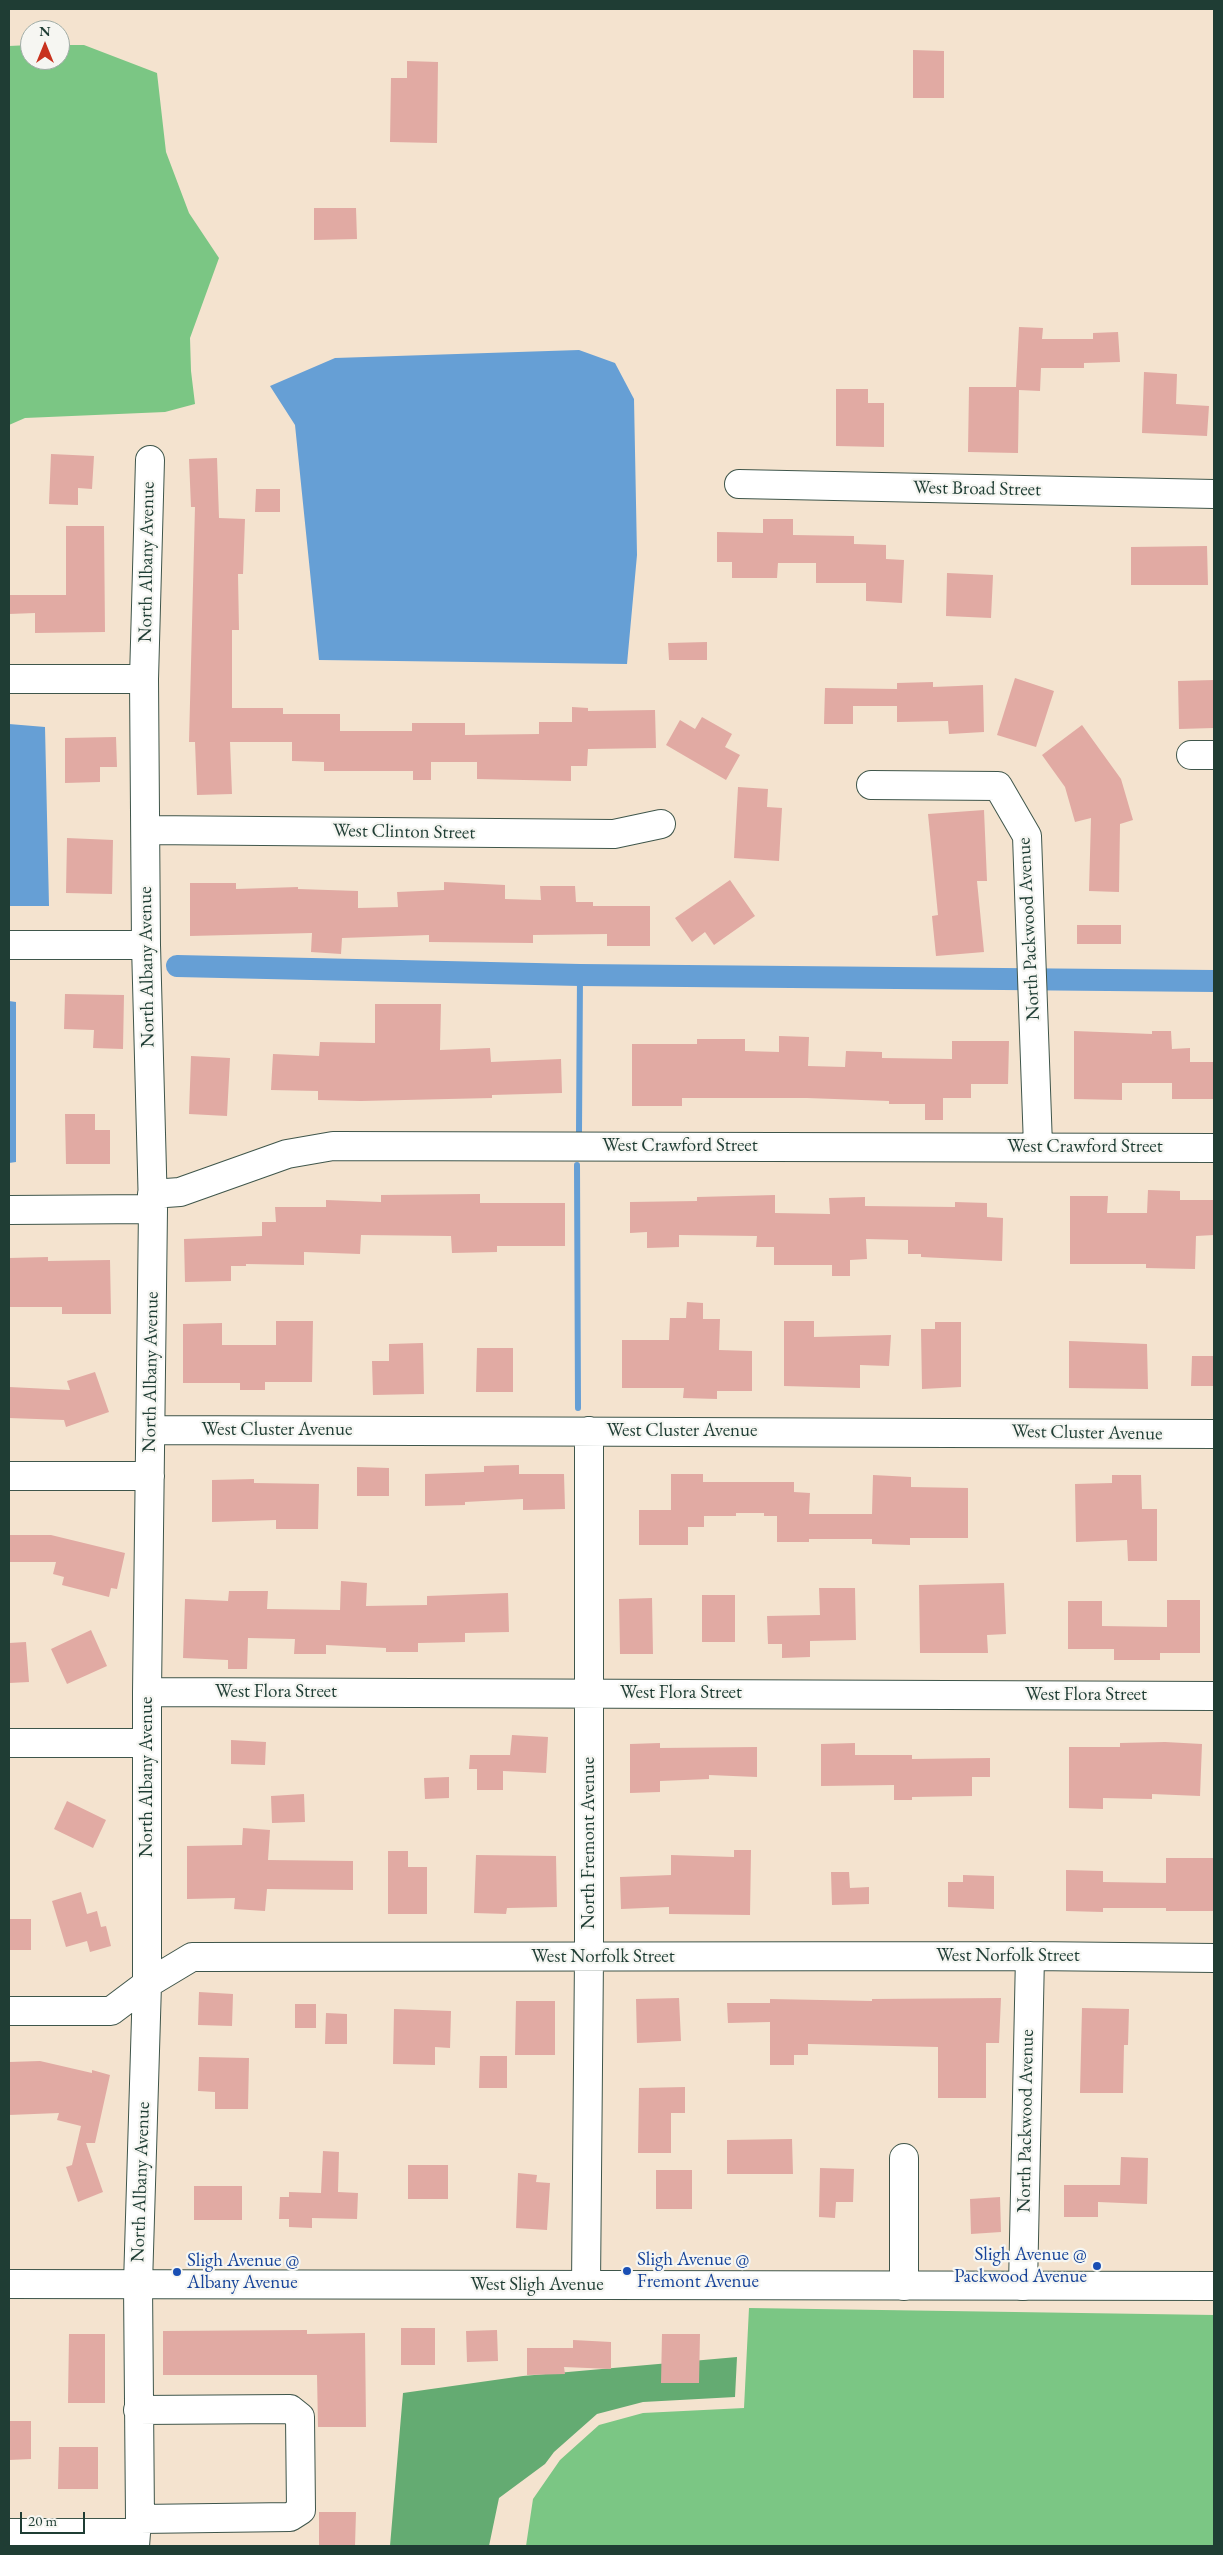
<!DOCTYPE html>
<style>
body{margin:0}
#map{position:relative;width:1223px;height:2555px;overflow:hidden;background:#f4e3cf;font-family:"EB Garamond",serif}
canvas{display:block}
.frame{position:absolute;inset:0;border:10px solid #1f3d34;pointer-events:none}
.north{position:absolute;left:20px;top:20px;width:50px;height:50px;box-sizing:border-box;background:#f6f6f2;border:1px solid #a0aca6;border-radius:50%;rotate:0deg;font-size:14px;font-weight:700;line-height:20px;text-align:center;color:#1f3d34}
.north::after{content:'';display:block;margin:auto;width:18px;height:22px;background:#c8321e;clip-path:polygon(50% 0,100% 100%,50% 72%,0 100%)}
.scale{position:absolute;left:20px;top:2512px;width:65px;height:22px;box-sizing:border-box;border:2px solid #1f3d34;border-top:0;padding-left:6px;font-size:15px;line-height:18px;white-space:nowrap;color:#1f3d34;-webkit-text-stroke:4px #f6f6f2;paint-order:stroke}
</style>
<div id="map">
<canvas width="1223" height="2555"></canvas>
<div class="frame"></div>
<div class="north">N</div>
<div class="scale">20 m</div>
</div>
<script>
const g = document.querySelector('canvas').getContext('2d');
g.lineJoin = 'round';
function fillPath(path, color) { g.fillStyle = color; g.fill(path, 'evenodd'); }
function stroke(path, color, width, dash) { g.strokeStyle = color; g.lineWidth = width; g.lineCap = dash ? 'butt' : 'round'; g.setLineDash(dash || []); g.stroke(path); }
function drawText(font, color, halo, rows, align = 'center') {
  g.font = font + ' "EB Garamond",serif'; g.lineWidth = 4.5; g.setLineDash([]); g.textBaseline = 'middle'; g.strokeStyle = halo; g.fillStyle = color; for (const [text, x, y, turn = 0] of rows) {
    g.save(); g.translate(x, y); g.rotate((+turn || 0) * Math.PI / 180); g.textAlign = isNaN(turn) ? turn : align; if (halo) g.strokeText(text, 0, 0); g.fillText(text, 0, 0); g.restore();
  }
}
fillPath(new Path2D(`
 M30 45V60H60V45H84L157 73 166 152 189 213 219 258 190 338 191 371 195 404 165 412 25 418 9 425V46Z
 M749 2308 1214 2315V2546H526L533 2499 560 2460 599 2425 643 2413 744 2408Z`), '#7bc684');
fillPath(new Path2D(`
 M737 2357 735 2397 643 2402 597 2414 554 2452 545 2464 499 2498 489 2546H390L403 2393 523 2376Z`), '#64ab72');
fillPath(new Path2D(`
 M579 350 615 363 634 399 637 555 627 664 319 660 295 425 270 386 335 358Z
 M9 724 45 727 49 906H9Z
 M9 1001 16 1002V1162L9 1163Z`), '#669fd5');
stroke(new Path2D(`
 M579 1132 580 975
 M577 1165 578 1408`), '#669fd5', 6);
stroke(new Path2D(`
 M177 966 580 975 1214 981`), '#669fd5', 22);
fillPath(new Path2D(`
 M913 50 944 51V98H913Z
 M407 61 438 62 437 143 390 142 391 78H407Z
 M314 208H356L357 239 314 240Z
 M1019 327 1043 328 1042 339H1093V333L1118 332 1120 362 1084 363V368H1041L1040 391 1019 390 1018 453 968 452 969 387H1016Z
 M1144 372 1177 374 1176 404 1209 406 1207 436 1142 433Z
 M836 389H868V403H884V447L836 446Z
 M51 454 94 456 92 489 78 488V505L49 504Z
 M217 458 219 518 245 519 243 574H238L239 630H232V708H283V714H340V731H412V723H465V735L539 734V722H572V707L588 708V711L655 710 656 748 588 749 587 766H571V781L477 779V762H431V780H413V771H324V762L292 761V742H230L232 794 197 795 195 742H189L195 507H191L189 459Z
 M256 489H280V512H255Z
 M763 519H793V535L854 536V544L886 545V559L904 560 902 603 866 601V583H816V563H778L777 578H732V562H717V532L763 533Z
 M66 526H104L105 632 35 633V613L9 614V595H66Z
 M1207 546 1208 585H1131V547Z
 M947 573 993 575 991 618 946 616Z
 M707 642V660H669L668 643Z
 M1015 678 1054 691 1036 747 997 735Z
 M1214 680V728L1179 729 1178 681Z
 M933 682V687L983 685 984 732 949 734 948 721 897 722V706H853V724H824L825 688 897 689V683Z
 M702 717 732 734 725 747 740 755 726 780 666 745 680 720 695 729Z
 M1082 725 1121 779 1133 820 1120 824 1119 892 1089 891 1091 818 1075 822 1065 787 1042 755Z
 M116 737 117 767H100V782L65 783V738Z
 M738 787 768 789 767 807 782 808 779 861 734 858Z
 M984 810 987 881H977L984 952 936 956 932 916 938 915 928 814Z
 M67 838 113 840 112 894 66 893Z
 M730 880 755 916 714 945 705 932 692 942 675 918Z
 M444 882 505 885V899L541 900 540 886H575L576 902H593V906H650V946H607V934L533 935V943L429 942V935L342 938 341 954 311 952 312 933 190 936V883H236V889L298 887V889L358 891V908L398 907 397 892 444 890Z
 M1077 925H1121V944H1077Z
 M65 994 124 995 123 1049 93 1048 94 1030 64 1029Z
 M375 1004H441L440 1050 490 1048 491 1062 561 1059 562 1093 492 1095V1098L361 1101 318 1100V1091L271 1090 273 1054 319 1056 320 1042 375 1043Z
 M1074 1031 1152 1034V1031H1171L1172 1049 1190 1048V1062H1214V1099H1172V1083H1122V1100L1074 1099Z
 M779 1036 809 1037 808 1066 845 1067 846 1051 882 1052V1058L952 1059V1041H1009L1008 1084H971V1098H943V1120H925V1104H889V1101L807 1098H682V1106H632V1044H697V1039H745V1051L779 1052Z
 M191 1056 230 1058 227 1116 189 1114Z
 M65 1114H95V1130H110V1164H66Z
 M1148 1190 1180 1191V1200H1214V1235L1196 1236 1195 1269 1146 1268V1264H1070V1196H1108L1107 1213H1147Z
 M480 1194V1203H565V1246H497V1252L452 1253 451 1236 361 1235 360 1254 304 1252V1265L246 1264V1266H231V1281L185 1282 184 1239 262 1236V1222H276L275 1207H326V1200L381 1202V1195Z
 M775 1195V1213L830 1214 829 1198 865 1197V1206L955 1207V1202L987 1203V1217L1003 1218 1002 1261 921 1257V1254H908V1240L866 1239 867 1259 850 1260V1276H832V1265H774V1247H756L757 1236 679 1235V1247L647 1248V1232L630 1233V1202L697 1201V1197Z
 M48 1257V1261L110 1260 111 1314H62V1307H9V1258Z
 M687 1302 703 1303V1319H720L719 1350 752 1351V1391H717V1399L683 1398 684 1388H622V1340H669L670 1318H686Z
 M276 1321H313L312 1382H265V1390H240V1383H183V1324L222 1323V1345H276Z
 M784 1321H814V1337L891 1335 889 1366 860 1365V1388L784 1386Z
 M935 1322H961V1387L922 1389 921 1329H935Z
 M1069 1341 1147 1344 1148 1389 1069 1388Z
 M423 1343 424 1394 373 1395 372 1361H389V1344Z
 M477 1348H513V1392H476Z
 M1192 1356H1214V1386H1191Z
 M95 1372 109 1412 66 1427 64 1420 9 1418V1387L70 1390 67 1381Z
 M519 1465V1474H564L565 1509 523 1510V1499L465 1502V1505L425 1506V1474L484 1472V1466Z
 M357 1467 389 1468V1496H357Z
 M671 1474H703V1482H794V1492L810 1493 809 1514H872L873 1475 911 1477V1487L968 1488V1538H910V1545L872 1544V1539H809V1542H777V1516H764V1513H736V1516H704V1527H688V1545H639V1510H671Z
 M1112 1475H1141L1142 1509H1157V1561H1128L1127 1540 1076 1542 1075 1484 1112 1483Z
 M254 1479V1483L319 1484 318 1529H276V1520L212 1522V1480Z
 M9 1535H51L125 1553 117 1589 111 1588 109 1597 62 1585 64 1577 53 1574 56 1562H9Z
 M341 1581 367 1583 366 1606 427 1605V1596L508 1593 509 1632 465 1633V1642L418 1643V1652H386V1648L326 1645V1654H294L295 1639 248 1638 247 1669H228V1660L183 1658 185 1599 228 1601 229 1591H268L267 1609 340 1610Z
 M1004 1583 1006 1634 987 1635 988 1653H920L919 1585Z
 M819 1588H855L856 1640 810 1641V1657L782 1658V1644H768L767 1616 820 1615Z
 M702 1595H735V1642H702Z
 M652 1598 653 1654H620L619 1599Z
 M1167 1600H1200V1653H1160V1660H1114V1649H1068V1601H1102V1626L1167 1627Z
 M91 1630 107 1666 67 1684 51 1649Z
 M26 1642 29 1682 9 1683V1643Z
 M512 1735 548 1737 546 1773 503 1771V1790H477V1769H469L470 1755H510Z
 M231 1740 266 1742 265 1765 231 1764Z
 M1165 1742 1202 1744 1200 1796 1152 1794V1799L1103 1798V1809L1069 1808V1747H1120V1743Z
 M660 1743V1748L757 1747V1777L709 1775V1779L660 1781V1792L630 1793V1744Z
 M855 1743V1755H912V1759L990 1758V1777H972V1796L912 1797V1800H894V1785L821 1786V1744Z
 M449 1777V1798L425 1799 424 1778Z
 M304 1794 305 1822 272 1823 271 1796Z
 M67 1801 106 1820 93 1848 54 1829Z
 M243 1828 270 1830 268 1860 353 1861V1890L267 1889 265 1911 234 1909 235 1898 187 1899V1846L242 1845Z
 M734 1850H751L750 1915 669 1914V1907L621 1909 620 1877 671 1875V1855L734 1857Z
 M388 1851H408V1867H427V1914H388Z
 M476 1855 556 1856 557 1907 507 1908 506 1914 474 1913Z
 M1166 1858H1214V1911H1166V1908H1103V1912L1066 1911V1870L1103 1871V1882L1166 1883Z
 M831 1872H849L850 1888 869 1887V1904L832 1905Z
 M963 1875 994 1876V1909L948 1907V1882H963Z
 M81 1892 87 1914 97 1911 101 1927 106 1926 111 1946 90 1952 87 1941 66 1947 52 1901Z
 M9 1919H31V1950H9Z
 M199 1992 233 1994 232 2026 198 2025Z
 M679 1998 681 2041 637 2043 636 1999Z
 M1001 1998 999 2043H986V2098H938V2047L808 2044V2055H794V2065H770V2022L728 2023 727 2003H770V1999L872 2001V1999Z
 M516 2001H555V2055H515Z
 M295 2004H316V2028H295Z
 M1082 2008 1129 2009 1128 2045H1124L1123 2093H1080Z
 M394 2009 451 2011 450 2048 435 2047V2065L393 2064Z
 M326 2013 347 2014V2044H325Z
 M480 2056H507V2088H479Z
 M199 2057 249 2058 248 2109H215V2092L198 2091Z
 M40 2061 92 2073V2070L110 2075 95 2143H86L103 2192 78 2202 66 2167 72 2165 81 2126 57 2120 59 2113 9 2115V2062Z
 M685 2087V2113H671V2153H638L639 2088Z
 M792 2139 793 2174H727V2140Z
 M323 2151 339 2152 338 2192 358 2193 357 2219 312 2218V2228L289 2227V2219H279L280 2197H289V2192L321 2193Z
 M1121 2157 1148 2158 1147 2204 1098 2202V2217H1064V2185H1120Z
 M408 2165H448V2199H408Z
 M820 2168 854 2169 853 2202H836L835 2218 819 2217Z
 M656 2170H692V2209H656Z
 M518 2173 537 2175 536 2182 550 2183 547 2230 516 2228Z
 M194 2186H242V2220H194Z
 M1000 2197 1001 2232 971 2234 970 2199Z
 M401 2328H435V2365H401Z
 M307 2330V2334L365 2333 366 2427H318L317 2375H163V2331Z
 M497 2330 498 2361 467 2362 466 2331Z
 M69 2334H105V2403H68Z
 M662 2334H700L699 2383H661Z
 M573 2340 611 2342V2369L564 2367 565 2374 527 2375V2348H573Z
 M9 2421H31V2459L9 2460Z
 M59 2447H98V2489H58Z
 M319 2512H356L355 2546H319Z`), '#e1aaa3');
const minor = new Path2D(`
 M739 484 1214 494
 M9 679H144
 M1191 755H1214
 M871 785 998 786 1027 836 1038 1146
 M146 830 614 834 661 824
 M9 945H146
 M152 1194 180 1192 287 1154 333 1146 1214 1148
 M9 1210 153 1209
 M151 1430 1214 1434
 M9 1476H150
 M147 1692 1214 1696
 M9 1743H147
 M9 2011H111L147 1984 192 1957 1030 1956 1214 1958
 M586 2285 589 1957V1431
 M904 2286V2158
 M1023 2286 1030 1956
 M138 2410 290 2409 300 2417 301 2510 290 2517 140 2519 138 2284 147 1984V1692L153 1209 146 945 144 679 150 460
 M9 2533H136L135 2546`);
const major = new Path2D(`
 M9 2284 1214 2286`);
stroke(minor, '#3f564b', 30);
stroke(major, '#3f564b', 30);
stroke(minor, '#fff', 28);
stroke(major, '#fff', 28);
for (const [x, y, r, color] of [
 [1097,2266,5,"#1a4fb4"],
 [627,2271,5,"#1a4fb4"],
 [177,2272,5,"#1a4fb4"]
]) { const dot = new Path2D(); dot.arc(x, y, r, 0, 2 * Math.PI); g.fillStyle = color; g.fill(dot); stroke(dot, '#f6f6f2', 2); }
drawText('19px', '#1f3d34', '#f6f6f2', [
 ["West Broad Street",977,489,1],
 ["North Albany Avenue",147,562,-89],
 ["West Clinton Street",404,832,1],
 ["North Packwood Avenue",1029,929,-93],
 ["North Albany Avenue",147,967,-91],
 ["West Crawford Street",680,1146],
 ["West Crawford Street",1085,1147],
 ["North Albany Avenue",151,1372,-89],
 ["West Cluster Avenue",277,1430],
 ["West Cluster Avenue",682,1431],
 ["West Cluster Avenue",1087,1433,1],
 ["West Flora Street",276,1692],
 ["West Flora Street",681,1693],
 ["West Flora Street",1086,1695],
 ["North Albany Avenue",147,1777,-90],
 ["North Fremont Avenue",589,1843,-90],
 ["West Norfolk Street",1008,1956],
 ["West Norfolk Street",603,1957],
 ["North Packwood Avenue",1026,2121,-89],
 ["North Albany Avenue",141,2182,-88],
 ["West Sligh Avenue",537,2285]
]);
drawText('19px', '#164399', '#f6f6f2', [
 ["Sligh Avenue @",1087,2255,"right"],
 ["Packwood Avenue",1087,2277,"right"],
 ["Sligh Avenue @",637,2260],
 ["Fremont Avenue",637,2282],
 ["Sligh Avenue @",187,2261],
 ["Albany Avenue",187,2283]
], 'left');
</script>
